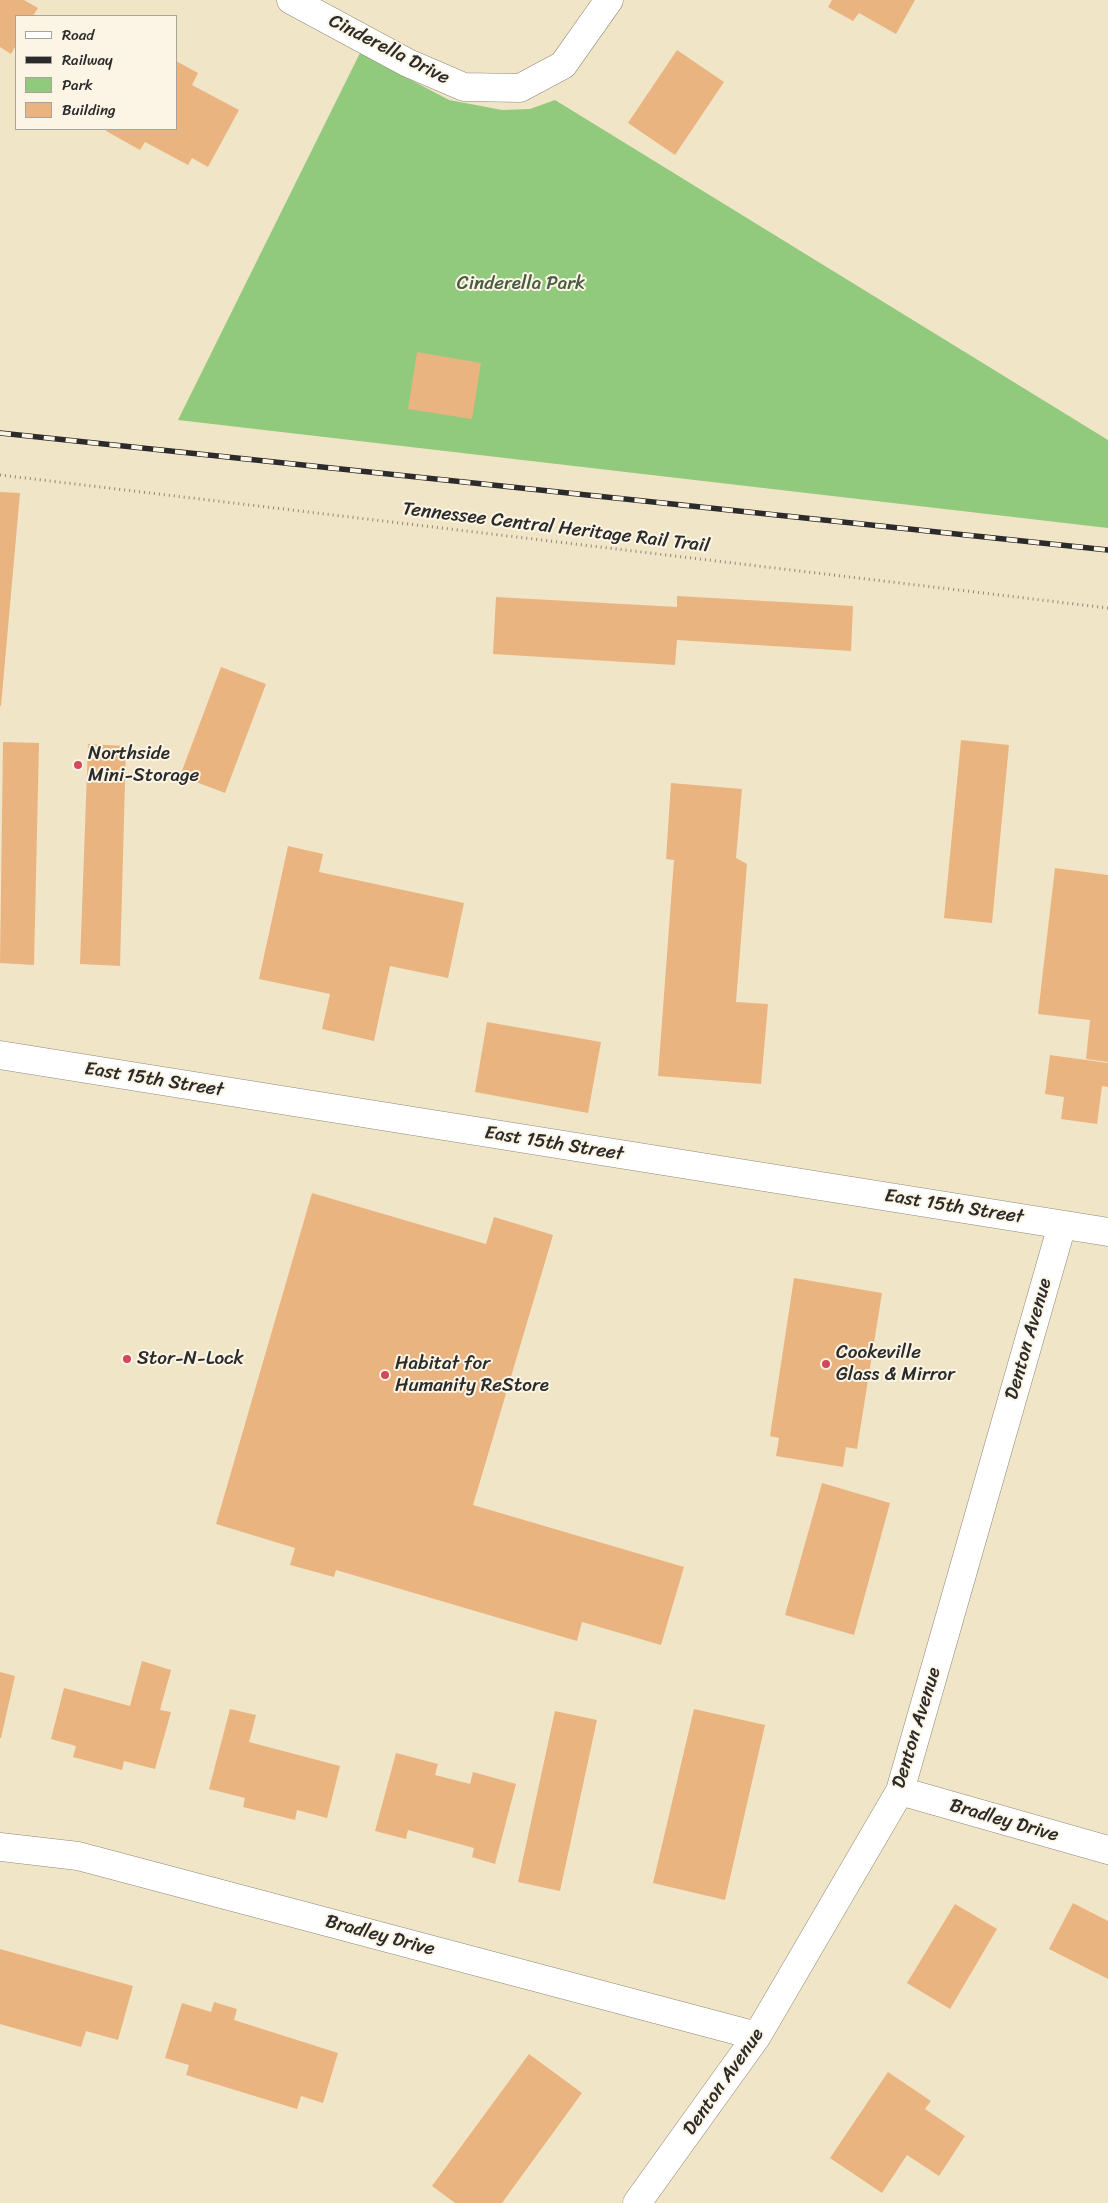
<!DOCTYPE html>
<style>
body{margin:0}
#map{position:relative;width:1108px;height:2203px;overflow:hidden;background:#f1e5c7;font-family:Sriracha,sans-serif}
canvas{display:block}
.legend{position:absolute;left:15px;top:15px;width:162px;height:115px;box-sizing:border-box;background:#fcf5e5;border:1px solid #a8a49b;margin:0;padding:6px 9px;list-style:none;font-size:15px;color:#2b2b2b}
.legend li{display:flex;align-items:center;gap:10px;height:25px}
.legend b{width:25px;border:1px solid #a8a49b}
</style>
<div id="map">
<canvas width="1108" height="2203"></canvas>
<ul class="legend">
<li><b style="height:6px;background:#fff"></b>Road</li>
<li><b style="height:6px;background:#2b2b2b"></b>Railway</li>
<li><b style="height:14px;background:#91ca7d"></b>Park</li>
<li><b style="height:14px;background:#eab480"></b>Building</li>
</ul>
</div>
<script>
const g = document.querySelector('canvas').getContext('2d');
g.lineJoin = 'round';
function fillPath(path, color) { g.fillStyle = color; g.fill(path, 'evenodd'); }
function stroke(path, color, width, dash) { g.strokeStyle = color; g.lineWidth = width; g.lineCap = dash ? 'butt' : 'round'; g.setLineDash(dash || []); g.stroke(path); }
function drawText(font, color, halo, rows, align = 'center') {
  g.font = font + ' Sriracha,sans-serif'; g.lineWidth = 4; g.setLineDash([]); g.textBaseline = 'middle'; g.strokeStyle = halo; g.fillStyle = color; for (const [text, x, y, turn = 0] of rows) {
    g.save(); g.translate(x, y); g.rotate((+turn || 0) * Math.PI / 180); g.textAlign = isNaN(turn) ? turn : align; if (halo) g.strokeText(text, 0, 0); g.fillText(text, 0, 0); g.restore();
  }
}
fillPath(new Path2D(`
 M360 53 449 100 502 110 530 109 555 100 1108 440V528L178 420Z`), '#91ca7d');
fillPath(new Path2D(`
 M0 0H24L38 8 33 16H16V45L11 54 0 47Z
 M832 0H915L896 34 859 13 853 21 828 7Z
 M677 50 724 82 675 155 628 123Z
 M176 61 198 73 192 85 239 110 208 167 192 158 188 165 145 142 140 150 106 131 107 129H176Z
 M417 352 481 363 472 419 408 409Z
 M0 492 20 493 1 706H0Z
 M677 596 853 606 851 651 677 640 675 665 493 654 496 597 677 607Z
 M221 667 266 684 225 793 180 776Z
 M961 740 1009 745 992 923 944 918Z
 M3 742 39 743 34 965 0 963Z
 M88 744 126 746 120 966 80 964Z
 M671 783 742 789 736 858 747 864 736 1002 768 1004 761 1084 658 1076 674 860 666 859Z
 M288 846 323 854 319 872 464 903 448 978 390 966 374 1041 322 1029 330 994 259 979Z
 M1055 868 1108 875V1062L1086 1059 1090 1020 1038 1014Z
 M487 1022 601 1042 588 1113 475 1092Z
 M1050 1055 1108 1063V1087L1102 1086 1097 1124 1061 1119 1064 1097 1045 1094Z
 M312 1193 486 1244 494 1217 553 1235 473 1505 684 1567 661 1645 582 1622 577 1641 336 1570 334 1577 290 1565 295 1548 216 1524Z
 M794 1278 882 1293 857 1449 846 1447 843 1467 776 1456 779 1438 770 1436Z
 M822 1483 890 1503 854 1635 785 1615Z
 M142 1661 171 1670 160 1710 171 1712 155 1769 124 1761 122 1770 73 1757 76 1746 51 1739 64 1688 130 1706Z
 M0 1672 15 1676 1 1738H0Z
 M230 1709 256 1715 249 1742 340 1766 327 1818 297 1810 295 1820 243 1807 245 1798 209 1789Z
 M694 1709 765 1725 725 1900 653 1883Z
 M555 1711 597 1720 560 1891 518 1882Z
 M396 1753 438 1764 435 1775 470 1784 473 1772 516 1784 495 1864 472 1857 474 1848 408 1830 406 1839 375 1831Z
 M1073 1903 1108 1921V1979L1049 1949Z
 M955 1904 997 1929 950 2009 907 1983Z
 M0 1949 133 1986 118 2040 86 2031 81 2047 0 2024Z
 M214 2002 237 2009 234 2020 338 2053 323 2103 301 2096 297 2109 186 2075 189 2065 165 2058 182 2003 211 2012Z
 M529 2054 582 2093 502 2203H455L432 2186Z
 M888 2072 931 2101 925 2109 965 2136 939 2176 907 2155 882 2193 830 2158Z`), '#eab480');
const minor = new Path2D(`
 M291 0 408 63 464 87 520 88 563 65 609 0
 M0 1055 1108 1232
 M900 1791 1108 1850
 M0 1847 78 1856 757 2036
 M637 2203 757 2036 900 1791 1062 1225`);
stroke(minor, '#8e8879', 29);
stroke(new Path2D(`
 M0 475 1108 608`), '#8e8879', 3, [1, 4]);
stroke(minor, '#fff', 28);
const rail = new Path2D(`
 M0 433 1108 550`);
stroke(rail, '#2b2b2b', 5.5);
stroke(rail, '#fcf5e5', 4, [11]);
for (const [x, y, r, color] of [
 [78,765,5,"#d1495b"],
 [127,1359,5,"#d1495b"],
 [826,1364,5,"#d1495b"],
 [385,1375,5,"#d1495b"]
]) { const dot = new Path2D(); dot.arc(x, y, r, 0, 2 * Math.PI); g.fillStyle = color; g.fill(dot); stroke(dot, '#fcf5e5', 2); }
drawText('19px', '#2b2b2b', '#fcf5e5', [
 ["Cinderella Drive",389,50,27],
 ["Tennessee Central Heritage Rail Trail",556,528,7],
 ["East 15th Street",154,1080,9],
 ["East 15th Street",554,1144,9],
 ["East 15th Street",954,1207,9],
 ["Denton Avenue",1029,1339,-74],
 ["Denton Avenue",917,1728,-73],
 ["Bradley Drive",1004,1821,16],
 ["Bradley Drive",380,1936,15],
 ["Denton Avenue",724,2082,-55]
]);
drawText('19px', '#4a5b44', '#fcf5e5', [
 ["Cinderella Park",521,284]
]);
drawText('19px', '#2b2b2b', '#fcf5e5', [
 ["Northside",88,754],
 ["Mini-Storage",88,776],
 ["Cookeville",836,1353],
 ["Glass & Mirror",836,1375],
 ["Stor-N-Lock",137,1359],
 ["Habitat for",395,1364],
 ["Humanity ReStore",395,1386]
], 'left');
</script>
